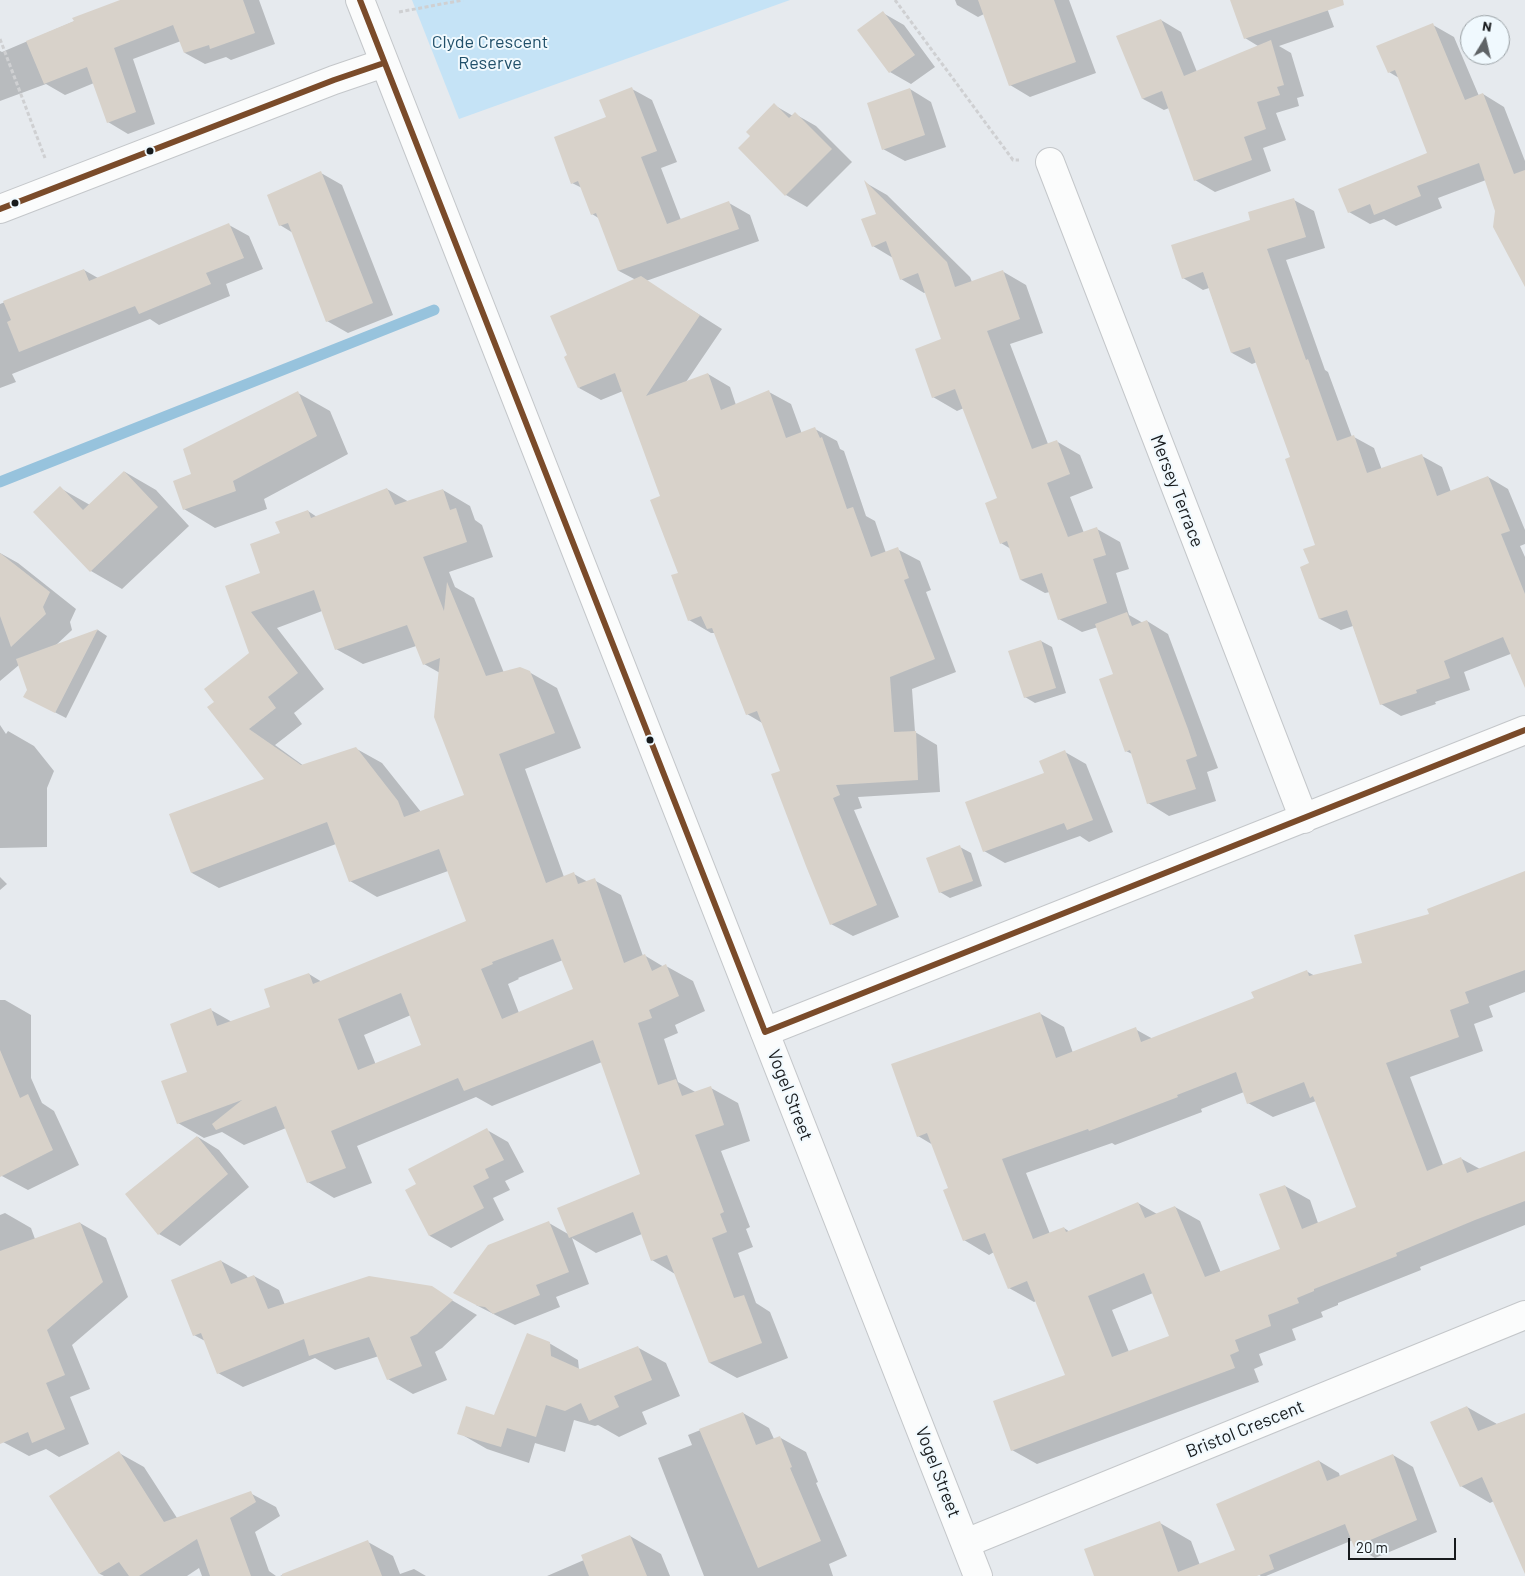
<!DOCTYPE html>
<style>
body{margin:0}
#map{position:relative;width:1525px;height:1576px;overflow:hidden;background:#e6eaee;font-family:Barlow,sans-serif}
canvas{display:block}
.north{position:absolute;left:1460px;top:15px;width:50px;height:50px;box-sizing:border-box;background:#f0f9fe;border:1px solid #99a0a4;border-radius:50%;rotate:9deg;font-size:14px;font-weight:700;line-height:20px;text-align:center;color:#171a1c}
.north::after{content:'';display:block;margin:auto;width:18px;height:22px;background:#5f6366;clip-path:polygon(50% 0,100% 100%,50% 72%,0 100%)}
.scale{position:absolute;left:1348px;top:1538px;width:108px;height:22px;box-sizing:border-box;border:2px solid #171a1c;border-top:0;padding-left:6px;font-size:15px;line-height:18px;white-space:nowrap;color:#171a1c;-webkit-text-stroke:4px #f0f9fe;paint-order:stroke}
</style>
<div id="map">
<canvas width="1525" height="1576"></canvas>
<div class="north">N</div>
<div class="scale">20 m</div>
</div>
<script>
const g = document.querySelector('canvas').getContext('2d');
g.lineJoin = 'round';
function fillPath(path, color) { g.fillStyle = color; g.fill(path, 'evenodd'); }
function stroke(path, color, width, dash) { g.strokeStyle = color; g.lineWidth = width; g.lineCap = dash ? 'butt' : 'round'; g.setLineDash(dash || []); g.stroke(path); }
function drawText(font, color, halo, rows, align = 'center') {
  g.font = font + ' Barlow,sans-serif'; g.lineWidth = 4; g.setLineDash([]); g.textBaseline = 'middle'; g.strokeStyle = halo; g.fillStyle = color; for (const [text, x, y, turn = 0] of rows) {
    g.save(); g.translate(x, y); g.rotate((+turn || 0) * Math.PI / 180); g.textAlign = isNaN(turn) ? turn : align; if (halo) g.strokeText(text, 0, 0); g.fillText(text, 0, 0); g.restore();
  }
}
fillPath(new Path2D(`
 M412 0H790L459 119Z`), '#c5e3f6');
fillPath(new Path2D(`
 M124 0H259L275 44 231 60 226 57 205 64 185 53 181 41 133 59 155 124 128 134 108 122 94 83 65 95 46 84 0 101V51L2 52Z
 M955 0H1069L1096 73 1030 97 1010 85 984 14 978 17 957 5Z
 M1231 0H1324L1334 27 1279 46 1291 53 1304 96 1297 98 1299 106 1276 113 1286 140 1263 148 1271 171 1215 192 1195 180 1169 108 1164 110 1143 99 1118 37 1161 20 1181 32 1197 72 1258 46 1245 38Z
 M883 13 904 25 935 67 911 84 890 72Z
 M1433 25 1454 37 1479 96 1483 94 1504 107 1525 161V283L1486 180 1438 198 1442 208 1396 226 1384 219 1370 224 1349 212 1429 153 1399 78 1389 72Z
 M632 89 652 100 677 162 661 168 681 220 729 203 750 215 759 241 646 281 722 329 686 382 708 374 730 387 736 405 769 392 791 404 802 434 815 429 837 441 840 449 844 451 866 516 875 521 886 553 897 549 920 561 931 590 926 592 956 672 912 689 915 732 937 745 940 792 858 797 862 808 854 810 899 917 853 936 831 924 782 772 764 724 747 714 715 633H711L689 620 680 574 662 497 623 391 601 400 579 388 636 280 619 271 600 219 592 214 582 188 572 183 608 118Z
 M910 89 931 102 946 147 905 161 883 149Z
 M774 105 793 116 795 114 816 126 852 162 807 207 786 195 752 136Z
 M321 173 342 185 393 315 348 333 327 321 293 233 280 225Z
 M866 183 887 195 970 277 972 282 1002 271 1026 285 1043 333 1010 344 1048 444 1056 441 1080 455 1093 488 1070 497 1084 533 1097 529 1120 542 1129 569 1116 573 1129 615 1143 623 1147 621 1168 634 1218 768 1207 772 1216 801 1169 816 1148 803 1132 754 1126 751 1115 675 1098 627 1082 632 1059 619 1050 592 1045 593 1021 580 1011 549 1001 543 999 499 964 408 957 411 933 397 943 340 926 292 924 293 901 279 893 258 873 246 877 215Z
 M1294 200 1314 211 1325 248 1286 260 1325 370 1328 372 1352 437H1354L1374 448 1382 470 1422 456 1442 467 1451 492 1488 477 1508 489 1525 530V544L1520 546 1525 557V660L1513 653 1464 672 1470 690 1435 702 1436 704 1401 716 1381 704 1353 626 1341 630 1320 619 1301 568 1311 564 1316 546 1291 458 1257 362 1252 364 1232 353 1209 288 1203 290 1183 278 1251 221Z
 M229 225 249 236 263 269 226 284 230 296 159 325 150 319 12 374 16 382 0 388V304L84 270 98 278Z
 M298 393 330 411 348 454 264 499 267 509 215 528 184 509 193 475Z
 M125 472 156 490 189 526 122 589 91 571 60 488 90 505Z
 M387 489 409 502 443 490 470 506 475 520 482 525 493 557 449 572 455 587 474 598 504 673 529 672 557 688 581 748 525 769 564 877 574 874 588 882 594 880 621 895 643 956 644 955 664 967 666 966 693 981 705 1011 675 1025 678 1033 664 1039 678 1082 697 1093 711 1088 738 1103 750 1141 721 1151 750 1227 746 1229 753 1247 738 1253 756 1303 770 1312 788 1358 737 1378 710 1363 675 1274 652 1260 642 1234 596 1253 572 1238 589 1284 556 1297 560 1307 515 1325 476 1305 549 1223 568 1234 641 1175 602 1062 492 1106 476 1097 357 1146 372 1183 334 1198 308 1182 286 1128 244 1145 222 1132 204 1138 178 1123 189 1073 211 1010 232 1022 272 1008 309 974 322 982 467 922 448 871 377 897 350 881 336 844 219 888 192 873 171 815 266 780 215 702 251 653 227 587 262 574 281 534 308 511 317 517ZM322 611 336 649 363 664 416 646 424 664 440 673 466 796 421 812 382 763 355 748 304 766 275 745 302 724 294 713 324 689 277 628ZM563 960 574 990 519 1013 508 984 519 979 518 978ZM411 1015 422 1046 376 1065 364 1035Z
 M0 553 18 563 76 609 70 622 72 630 55 646 98 630 107 636 66 718 35 702 28 690 19 665 0 681Z
 M1041 641 1052 647 1066 693 1035 703 1025 697Z
 M0 725 6 734 8 731 34 746 54 771 47 788V847L0 848Z
 M1065 752 1086 764 1113 832 1089 842 1080 836 1005 863 984 851Z
 M960 847 971 853 982 886 950 898 940 892Z
 M1525 872V992L1489 1006 1493 1017 1474 1024 1483 1051 1410 1077 1443 1165 1460 1158 1480 1169 1525 1153V1225L1420 1267 1421 1270 1338 1303V1305L1321 1312 1323 1317 1292 1329 1296 1340 1259 1354 1263 1365 1254 1369 1259 1382 1037 1464 1012 1450 1067 1375 1036 1301 1034 1302 1009 1288 994 1252 989 1255 964 1240 950 1189 933 1145 918 1136 1039 1013 1064 1027 1073 1053 1135 1029 1153 1039 1256 999 1306 971 1315 976 1363 964 1430 915ZM1244 1092 1248 1103 1273 1117 1316 1101 1358 1208 1318 1223 1310 1200 1285 1186 1282 1250 1221 1273 1200 1221 1175 1207 1157 1214 1138 1203 1070 1232 1064 1228 1050 1234 1026 1173 1112 1143 1115 1145 1202 1112 1201 1109ZM1153 1293 1171 1336 1129 1352 1112 1310Z
 M0 877 7 884 0 890Z
 M0 1000H5L31 1015V1078L42 1103 54 1111 79 1165 28 1190 0 1175Z
 M487 1130 508 1142 524 1172 505 1181 510 1190 493 1198 504 1220 451 1248 430 1236 407 1191 418 1185Z
 M198 1137 219 1150 249 1187 180 1246 159 1234Z
 M5 1213 31 1228 35 1239 80 1223 106 1238 128 1297 72 1345 90 1389 70 1397 89 1444 59 1457 46 1449 29 1456 3 1442 0 1433V1215Z
 M221 1261 246 1275 248 1278 254 1276 279 1290 285 1305 431 1288 477 1315 442 1348 435 1352 447 1380 413 1394 388 1379 379 1356 335 1370 315 1358 243 1387 218 1373 205 1341 194 1335Z
 M549 1343 578 1360 579 1370 637 1347 666 1363 680 1396 642 1412 647 1424 619 1437 598 1425 595 1426 574 1420 565 1452 535 1443 529 1463 487 1449 459 1433 495 1416Z
 M1467 1407 1497 1424 1525 1415V1553L1494 1501 1490 1503 1461 1486Z
 M743 1413 769 1428 774 1439 779 1437 806 1452 818 1482 816 1483 847 1556 829 1564 833 1576H704L658 1458 692 1445 688 1435Z
 M119 1453 144 1467 177 1518 250 1493 276 1507 280 1516 255 1532 269 1571 276 1576H202L199 1568 187 1576H104L100 1574 51 1497Z
 M1393 1455 1413 1467 1437 1532 1375 1558 1355 1546 1353 1540 1266 1576H1261L1243 1566 1319 1461 1339 1473 1340 1477Z
 M1160 1523 1191 1541 1204 1576H1095Z
 M630 1536 661 1554 670 1576H547L584 1560Z
 M368 1542 393 1556 400 1574 414 1569 426 1576H280Z`), '#0003');
stroke(new Path2D(`
 M0 482 434 310`), '#97c3dd', 11);
fillPath(new Path2D(`
 M120 0H243L255 33 210 49 209 45 184 53 173 25 114 48 136 112 107 123 87 67 44 84 26 41 74 21 72 18Z
 M978 0H1054L1076 62 1009 86Z
 M1230 0H1343L1344 5 1244 39Z
 M883 11 915 55 889 73 857 30Z
 M1161 19 1184 76 1271 40 1284 85 1277 87 1280 95 1257 102 1266 129 1244 137 1252 160 1194 181 1162 91 1142 99 1116 36Z
 M1433 23 1465 100 1483 93 1514 174 1525 170V287L1493 227 1495 211 1479 163 1417 186 1421 196 1374 215 1370 204 1348 213 1338 189 1427 153 1395 70 1388 73 1376 46Z
 M632 87 657 151 641 157 667 224 729 201 739 229 618 271 596 213 591 215 578 181 571 184 554 137 606 117 599 100Z
 M910 88 925 135 882 150 867 103Z
 M774 103 789 118 795 112 832 149 785 196 738 148 750 136 746 132Z
 M321 171 373 303 326 322 288 223 279 226 267 195Z
 M864 180 947 262 955 287 1003 270 1020 319 987 331 1032 449 1057 440 1070 474 1047 483 1068 537 1097 527 1106 555 1093 559 1107 603 1058 620 1042 573 1020 580 1007 541 1000 544 985 503 997 498 955 389 932 398 915 349 941 339 918 273 900 280 886 241 872 247 861 219 876 214Z
 M1294 198 1306 237 1267 249 1306 360 1308 359 1337 441 1354 435 1367 473 1422 454 1437 496 1488 476 1510 531 1501 534 1525 594V688L1503 637 1444 661 1450 678 1416 690 1417 693 1380 705 1347 610 1319 619 1300 567 1309 563 1303 549 1315 545 1285 459 1290 457 1250 347 1231 353 1203 272 1182 279 1171 245 1250 220 1248 212Z
 M229 223 244 258 206 273 211 284 139 314 135 306 19 352 7 322 11 320 3 301 84 269 89 281Z
 M641 276 700 315 646 396 708 373 721 410 769 390 786 438 815 427 820 438 822 437 847 509 853 507 871 557 898 547 909 578 904 580 935 659 890 677 894 732 916 731 918 780 836 785 840 795 833 798 877 905 830 925 806 866 771 774 780 771 757 711 746 715 712 628 707 629 701 616 688 621 671 575 678 573 650 500 660 496 615 373 578 388 564 357 567 355 550 316Z
 M298 391 317 436 233 481 236 491 183 510 173 481 191 474 183 449Z
 M124 471 158 507 90 572 33 512 60 486 83 510Z
 M387 488 395 505 443 489 450 510 456 508 467 542 423 557 444 611 447 582 486 676 520 667 530 671 555 733 499 754 546 883 574 872 578 884 595 878 624 963 645 954 652 971 666 964 679 996 649 1010 652 1018 638 1023 658 1085 676 1079 682 1096 711 1086 724 1125 695 1135 724 1212 720 1214 727 1232 712 1238 734 1298 744 1295 762 1343 709 1363 667 1255 651 1261 633 1212 569 1238 557 1208 640 1174 593 1040 464 1091 458 1078 331 1131 346 1168 307 1183 276 1106 216 1130 212 1124 242 1100 177 1124 161 1081 187 1072 170 1024 211 1008 217 1026 270 1007 264 989 309 973 313 984 466 921 439 849 349 882 327 822 191 873 169 814 264 779 207 707 214 702 204 689 249 653 225 586 260 573 250 544 280 533 275 522 308 510 311 518ZM314 590 335 650 407 625 423 665 440 658 434 717 464 795 404 817 398 801 356 747 301 765 249 729 276 708 268 697 298 673 251 612ZM553 939 573 989 502 1019 481 969 493 964 492 962ZM401 993 421 1045 358 1070 338 1019Z
 M0 553 50 592 43 607 46 614 11 647 0 616Z
 M1127 612 1132 626 1147 620 1188 729 1197 756 1186 760 1196 789 1147 804 1130 750 1125 752 1099 679 1113 674 1095 624Z
 M98 629 55 713 23 697 27 690 16 659Z
 M1041 640 1056 688 1024 698 1008 651Z
 M1065 750 1093 820 1067 830 1064 823 983 852 965 802 1044 773 1039 761Z
 M960 845 973 881 939 893 926 858Z
 M1525 871V970L1465 992 1469 1003 1450 1010 1459 1037 1386 1063 1427 1171 1461 1157 1467 1173 1525 1151V1201L1475 1220 1396 1253 1397 1256 1314 1289V1291L1297 1298 1299 1303 1268 1315 1271 1326 1235 1340 1239 1351 1230 1355 1235 1368 1011 1451 993 1401 1065 1375 1027 1281 1008 1289 985 1233 963 1241 943 1190 948 1188 927 1133 917 1137 891 1064 1040 1012 1056 1058 1136 1027 1141 1042 1254 998 1251 992 1307 970 1309 976 1362 963 1354 935 1429 914 1427 909ZM1236 1072 1247 1104 1304 1082 1310 1098 1313 1096 1356 1207 1302 1229 1285 1185 1259 1194 1280 1249 1205 1277 1175 1206 1145 1218 1138 1202 1066 1232 1064 1227 1033 1239 1002 1159 1088 1129 1089 1131 1178 1097 1177 1095ZM1144 1273 1169 1336 1112 1357 1088 1296Z
 M0 1050 20 1098 28 1094 53 1150 0 1177Z
 M487 1128 504 1160 485 1169 489 1178 473 1186 484 1208 429 1236 405 1190 416 1184 408 1169Z
 M197 1136 228 1174 158 1235 125 1194Z
 M549 1221 569 1272 536 1285 540 1295 493 1314 485 1307 478 1306 453 1293 488 1245Z
 M80 1222 103 1282 47 1330 65 1375 46 1383 65 1429 32 1443 28 1432 0 1444V1251Z
 M221 1260 231 1284 254 1275 268 1309 369 1276 432 1286 453 1300 417 1334 410 1337 422 1366 387 1380 369 1337 309 1356 304 1339 217 1374 201 1333 193 1336 171 1280Z
 M527 1333 550 1342 551 1356 580 1369 638 1346 652 1380 614 1396 619 1407 589 1421 581 1403 565 1411 546 1405 536 1437 507 1428 501 1447 457 1434 466 1406 494 1415Z
 M1467 1406 1478 1431 1525 1413V1574L1482 1477 1460 1487 1430 1422Z
 M743 1412 756 1445 780 1436 792 1467 790 1468 821 1541 758 1568 699 1429Z
 M119 1451 164 1522 251 1491 256 1502 230 1518 251 1576H210L197 1539 139 1576H129L119 1562 99 1574 49 1496Z
 M1393 1454 1417 1520 1354 1547 1345 1524 1269 1555 1274 1569 1257 1576H1094L1084 1549 1160 1521 1178 1572 1235 1550 1216 1504 1319 1460 1327 1481Z
 M630 1535 647 1576H589L581 1555Z
 M368 1540 382 1576H282V1574Z`), '#d8d2ca');
const minor = new Path2D(`
 M1050 162 1304 819
 M0 209 334 80 384 63
 M765 1032 1525 730
 M966 1543 1525 1315`);
const secondary = new Path2D(`
 M360 0 978 1576`);
stroke(minor, '#c4c7ca', 30);
stroke(secondary, '#c4c7ca', 30);
stroke(new Path2D(`
 M895 0 1013 160H1019
 M399 12 463 0
 M0 39 45 158`), '#cfd0d2', 3, [4, 2.5]);
stroke(minor, '#fbfcfc', 28);
stroke(secondary, '#fbfcfc', 28);
stroke(new Path2D(`
 M360 0 765 1032
 M0 209 334 80 384 63
 M765 1032 1525 730`), '#7a4b2a', 6);
for (const [x, y, r, color] of [
 [150,151,4.5,"#171a1c"],
 [15,203,4.5,"#171a1c"],
 [650,740,4.5,"#171a1c"]
]) { const dot = new Path2D(); dot.arc(x, y, r, 0, 2 * Math.PI); g.fillStyle = color; g.fill(dot); stroke(dot, '#f0f9fe', 2); }
drawText('18px', '#21506a', '#f0f9fe', [
 ["Clyde Crescent",490,42],
 ["Reserve",490,63]
]);
drawText('18px', '#171a1c', '#f0f9fe', [
 ["Mersey Terrace",1177,491,69],
 ["Vogel Street",790,1095,69],
 ["Bristol Crescent",1245,1429,-22],
 ["Vogel Street",938,1472,69]
]);
</script>
